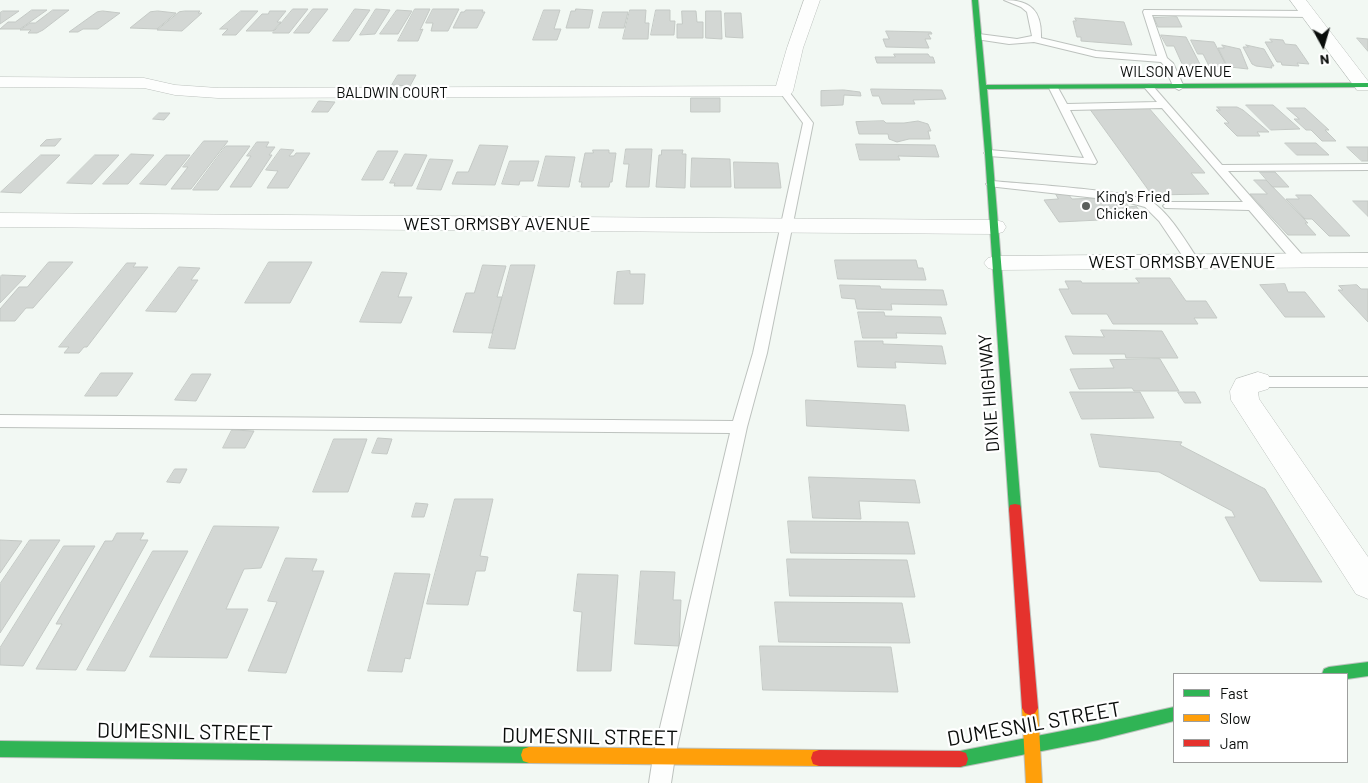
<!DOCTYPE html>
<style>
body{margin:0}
#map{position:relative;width:1368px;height:783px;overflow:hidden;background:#f2f8f3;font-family:Barlow,sans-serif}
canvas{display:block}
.legend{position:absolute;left:1173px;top:673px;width:175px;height:90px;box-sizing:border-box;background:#fff;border:1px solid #9d9e9d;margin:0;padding:6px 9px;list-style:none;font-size:15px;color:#0a0d0b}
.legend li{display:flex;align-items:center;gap:10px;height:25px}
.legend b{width:25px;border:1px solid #9d9e9d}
.north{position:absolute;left:1298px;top:20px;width:50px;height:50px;-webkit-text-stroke:4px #fff;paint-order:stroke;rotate:174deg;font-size:14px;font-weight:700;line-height:20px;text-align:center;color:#0a0d0b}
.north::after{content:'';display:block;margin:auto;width:18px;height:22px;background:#0a0d0b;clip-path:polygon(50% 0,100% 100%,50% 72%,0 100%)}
</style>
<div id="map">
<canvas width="1368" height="783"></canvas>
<ul class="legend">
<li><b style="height:6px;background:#30b455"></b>Fast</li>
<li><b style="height:6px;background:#ff9f0a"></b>Slow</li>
<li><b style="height:6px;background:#e5322d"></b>Jam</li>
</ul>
<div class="north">N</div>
</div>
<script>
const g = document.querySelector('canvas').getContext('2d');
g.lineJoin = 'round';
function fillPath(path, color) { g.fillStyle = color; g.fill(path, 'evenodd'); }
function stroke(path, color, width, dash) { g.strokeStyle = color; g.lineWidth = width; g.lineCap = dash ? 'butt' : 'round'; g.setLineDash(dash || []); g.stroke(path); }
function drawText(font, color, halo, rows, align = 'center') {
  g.font = font + ' Barlow,sans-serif'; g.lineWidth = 4.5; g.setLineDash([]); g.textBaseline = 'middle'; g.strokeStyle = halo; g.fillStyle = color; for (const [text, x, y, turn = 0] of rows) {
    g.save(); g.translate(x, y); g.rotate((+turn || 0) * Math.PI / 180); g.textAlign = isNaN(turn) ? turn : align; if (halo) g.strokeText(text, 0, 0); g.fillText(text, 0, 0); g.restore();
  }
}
const building = new Path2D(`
 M293 9H308L289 33H273Z
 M313 9H328L309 33H294Z
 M355 9 370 10 349 41H333Z
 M376 9 390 10 375 34 360 35Z
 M415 9H430L420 30 423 29 418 41H398Z
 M433 9H459L448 31H431L433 23H426Z
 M576 9 593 10 589 28H566L571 11H575Z
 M32 10H47L20 29H0L8 22H15Z
 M53 10H69L43 30 37 33H28L31 30H20L30 23H35Z
 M397 10 412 11 398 34H380Z
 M466 10H483L482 12H485L477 28H453L461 12H464Z
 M544 10H560L554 29H561L557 40H533Z
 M630 10H646L645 23H649L648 39H623Z
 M656 10H670V21H675L674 35H651Z
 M3 11H19L0 24V13Z
 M103 11 120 13 98 29H83L78 32H69L97 12Z
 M158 11 176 13 157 29 130 28 150 12Z
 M185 11H200L198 13H202L182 31 157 30 179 12Z
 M241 11H258L236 35H222L228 29H220Z
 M270 11H286L277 22H281L273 31H246L262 14H268Z
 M682 11H696L697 22H703V38H677V24H682Z
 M706 11H721L722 39 706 38Z
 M603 12H628L624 28H599Z
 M725 13H741L743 38 726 37Z
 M1177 17 1182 27H1158L1154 18Z
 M1075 18 1124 22 1132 45 1081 41V37H1077L1073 21H1076Z
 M886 31 931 32 932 34H928L931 39H925L929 48 886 47 883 39H889Z
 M1161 35 1186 37 1202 68 1183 66 1174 46H1167Z
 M1357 38 1368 39V51Z
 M1270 39 1283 40 1285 44 1296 45 1309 64 1297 63 1299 66 1282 65 1281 62H1277L1265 42H1272Z
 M1191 40 1214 42 1227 67 1209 66 1203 54H1198Z
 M1222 45 1240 49 1248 69 1230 67 1226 64 1218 48H1224Z
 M1246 45 1264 49 1274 66H1271L1272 68 1256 66 1252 64 1243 47H1248Z
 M894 54H928L930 57H933L935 63H877L875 57H895Z
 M398 75H416L410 86 392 85Z
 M871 89 942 90 946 99 913 100 915 104H882L879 96H873Z
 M844 90 860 92 861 96 844 95 843 105 821 106V91Z
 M691 98H720V112H691Z
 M319 101 335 102 328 112H312Z
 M1246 105H1273L1300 129 1271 130Z
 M1148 107 1205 173H1191L1209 194 1152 195 1089 108Z
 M1217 107H1237L1243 110 1269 132H1257L1260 136H1237L1224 123H1229L1216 110H1220Z
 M1287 108H1305L1329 130H1325L1336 141H1322L1311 130H1306L1294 119H1299Z
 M159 113H170L164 120 153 119Z
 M884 121 886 123H904L918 121 928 124 931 131H928L930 139H909L897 142 889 139 888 134H859L856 122Z
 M61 139 55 146H40L46 140Z
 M204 141H228L191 189H171L188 167H183Z
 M257 142H269L266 147H275L269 155H272L251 187H230L251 156H247Z
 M1285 143H1316L1329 155H1297Z
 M856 144 935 145 939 157 898 156 900 160H860Z
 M480 145 508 146 495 185 452 184 457 172H468Z
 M226 146H250L218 190H193Z
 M1347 147H1368V161H1362Z
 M281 149 294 150 289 156H294L296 153H310L288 188H267L278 171 266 170Z
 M626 149H652L649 187H626L629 164H624Z
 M593 150H609V153H616L612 182H610L609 187H581L582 182H579L585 153H593Z
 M662 150H683L682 154H686L685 188 656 187 659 155H661Z
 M378 151H398L383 180H362Z
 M131 154 154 155 128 184H103Z
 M405 154 427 155 412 186H394L395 183H390Z
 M41 155H60L21 193 1 192Z
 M95 155H119L92 184 67 183Z
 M166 155H190L166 185 140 184Z
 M546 156 575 157 569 187 538 186Z
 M692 158 730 159 731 187H691Z
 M430 159 453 160 441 190 417 189Z
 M510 161H539L533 181H520L519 185 502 184Z
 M734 162 778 163 781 188H735Z
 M1260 172H1275L1289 187H1273Z
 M1254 180H1266L1308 223H1305L1316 235H1288L1250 194H1267Z
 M1056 194H1068L1072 199 1099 198 1102 202H1125L1129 207 1136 206 1142 214H1137L1140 218 1059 222 1044 200 1058 199Z
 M1296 195H1311L1350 236H1329L1312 219H1305L1286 199H1299Z
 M1353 201H1368V216Z
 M835 260H916L918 268H923L926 280 838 279Z
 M49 262H73L33 308H26L15 321H0V309L19 287H27Z
 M269 262H312L290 303H245Z
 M127 263H136L133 267H148L87 347H84L79 353H64L69 347H59Z
 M483 265 506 266 497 297H502L492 333 453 332 466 293H474Z
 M511 265H535L515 349 489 348Z
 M179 267 200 268 191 280H198L176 312 146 311Z
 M630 271V274H645L643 304H614L617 272Z
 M382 272 407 273 398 297H412L401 323 360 322Z
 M2 275 26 276 0 303V277Z
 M1136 278H1170L1186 301H1206L1217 318H1194L1198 324H1113L1107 314H1072L1059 289H1069L1065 281H1081L1082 283H1139Z
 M1285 284 1288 292H1305L1325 317H1285L1260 285Z
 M840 285 880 286 881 289 943 290 947 305 891 304 892 310 857 309 855 299 842 298Z
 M1357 285 1361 289H1368V322L1338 290H1343L1339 286Z
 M858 312H884L885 316 941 317 946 334 896 333 897 338H863Z
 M1101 330 1162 331 1178 358H1126L1125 354H1073L1065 336 1104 337Z
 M855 341H883V344L942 346 946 364 895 362 896 368 858 367Z
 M1160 359 1179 391H1134L1132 388 1079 389 1070 369 1114 368 1110 360Z
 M101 373H133L117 396H85Z
 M192 374H211L196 401 175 400Z
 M1070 392H1140L1154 418 1082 419Z
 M1178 392H1195L1201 403H1185Z
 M806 400 905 405 909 431 807 426Z
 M232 430 254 431 245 448H223Z
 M1091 434 1182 442 1180 445 1265 489 1322 582 1260 581 1225 517H1235L1232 511 1159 472 1100 467Z
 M378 438 392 439 387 454 372 453Z
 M334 439H367L348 492H313Z
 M175 469H187L180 483 167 482Z
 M809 477 915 480 920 503 859 501 861 519 813 518Z
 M455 499H493L480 556 488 557 485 571H476L468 605 427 604Z
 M416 503 428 504 424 517H412Z
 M788 521 908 522 915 554 791 553Z
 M214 526 279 527 261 568 244 569 226 609H248L227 658 150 657Z
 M117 533H144L140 540H148L76 670 36 669 62 624H56L105 541H112Z
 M0 540 22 541 0 573Z
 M30 540H60L0 633V584Z
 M64 546H95L23 666 0 665V648Z
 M153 551H188L125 671 87 670Z
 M286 558 317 559 312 571H324L286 673 248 671 277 602 268 601Z
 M787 559 907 560 915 597 790 596Z
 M641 571 675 572 673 600H681L679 646 635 644Z
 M395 573 430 574 410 659 405 658 402 672 368 671Z
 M578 574 618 575 611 671H577L582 612 574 611Z
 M775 602 902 603 910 643 779 642Z
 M760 646 891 647 898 692 763 690Z`);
fillPath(building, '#d3d7d4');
stroke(building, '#c4c9c5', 1);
const lane = new Path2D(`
 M1004 0C1031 0 1042 11 1041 38L1096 51 1157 56 1143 12 1144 10 1309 11 1313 14 1309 17 1152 15 1167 58 1173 63 1184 87 1179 90C1169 86 1169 69 1161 62L1096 57 1034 42 1009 44 976 39 975 37 979 34 1017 39 1032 36 1027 12 1021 7Z
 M1149 84 1152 85 1222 165 1368 164V170L1228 171 1305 258 1306 261 1305 264H1295L1249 210 1165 208 1163 206 1165 204 1169 202H1243L1162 108 1070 110 1097 162 1095 164 989 156 984 153 989 150 1084 158 1049 88 1051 86H1057L1067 104 1157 102 1144 87Z
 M784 88 787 89 813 123 767 353 747 427 675 757 671 783H649L653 757 730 433 0 427V415L733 421 753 353 803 123 779 91Z
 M992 181C1022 184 1136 190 1155 204 1173 218 1186 242 1199 261L1193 265 1188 264 1159 221 1145 207 1123 201 988 186 986 184Z
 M1258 377H1368V387H1258L1253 386 1251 382 1253 378Z`);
const street = new Path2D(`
 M804 0H820L803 48 793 91 790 95 784 96 218 98 175 95 144 88 0 87V77L144 78 175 85 218 88 776 86 787 48Z
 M1290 0H1306L1368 81V90H1357Z
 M0 213 995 220 1003 222 1006 227 1003 232 995 234 0 227Z
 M1368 253V267L996 270 988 268 984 263 988 258 996 256Z
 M1258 372 1268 375 1272 382 1268 389 1258 392 1259 399 1368 557V599L1356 594 1231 400 1230 391 1236 379Z`);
const fast = new Path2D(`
 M972 0H978L986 85 1368 83V87L987 89 1021 509 1020 513 1015 514 1010 513 1009 509 985 153Z
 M1368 662V676L1347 679V674H1322L1324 669 1329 667Z
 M1174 707V721L1098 740 960 767 954 765 952 759 954 753 960 751 1098 724Z
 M0 741 529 747 535 749 537 755 535 761 529 763 0 757Z`);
const slow = new Path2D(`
 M1030 701 1035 703 1038 708 1042 783H1026L1022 708 1025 703Z
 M529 747 819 750 825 752 827 758 825 764 819 766 529 763 523 761 521 755 523 749Z`);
const jam = new Path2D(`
 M1015 504 1020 505 1021 509 1038 708 1035 713 1030 715 1025 713 1022 708 1009 509 1010 505Z
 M819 750 960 751 966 753 968 759 966 765 960 767 819 766 813 764 811 758 813 752Z`);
stroke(lane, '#bdc2be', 2);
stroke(street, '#bdc2be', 1);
stroke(fast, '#bdc2be', 2);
stroke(slow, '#bdc2be', 2);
stroke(jam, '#bdc2be', 2);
fillPath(lane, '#fdfefd');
fillPath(street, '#fdfefd');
fillPath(fast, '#30b455');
fillPath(slow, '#ff9f0a');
fillPath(jam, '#e5322d');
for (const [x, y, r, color] of [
 [1086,206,5,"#5b5f5c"]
]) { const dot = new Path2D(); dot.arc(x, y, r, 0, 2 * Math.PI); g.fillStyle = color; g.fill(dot); stroke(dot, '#fff', 2); }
drawText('15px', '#0a0d0b', '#fff', [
 ["WILSON AVENUE",1176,72],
 ["BALDWIN COURT",392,93]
]);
drawText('15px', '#0a0d0b', '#fff', [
 ["King's Fried",1096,197],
 ["Chicken",1096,214]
], 'left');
drawText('18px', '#0a0d0b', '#fff', [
 ["WEST ORMSBY AVENUE",497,224],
 ["WEST ORMSBY AVENUE",1182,262],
 ["DIXIE HIGHWAY",989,393,-94]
]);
drawText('21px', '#0a0d0b', '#fff', [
 ["DUMESNIL STREET",1034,724,-10],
 ["DUMESNIL STREET",185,732,1],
 ["DUMESNIL STREET",590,737,1]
]);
</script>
